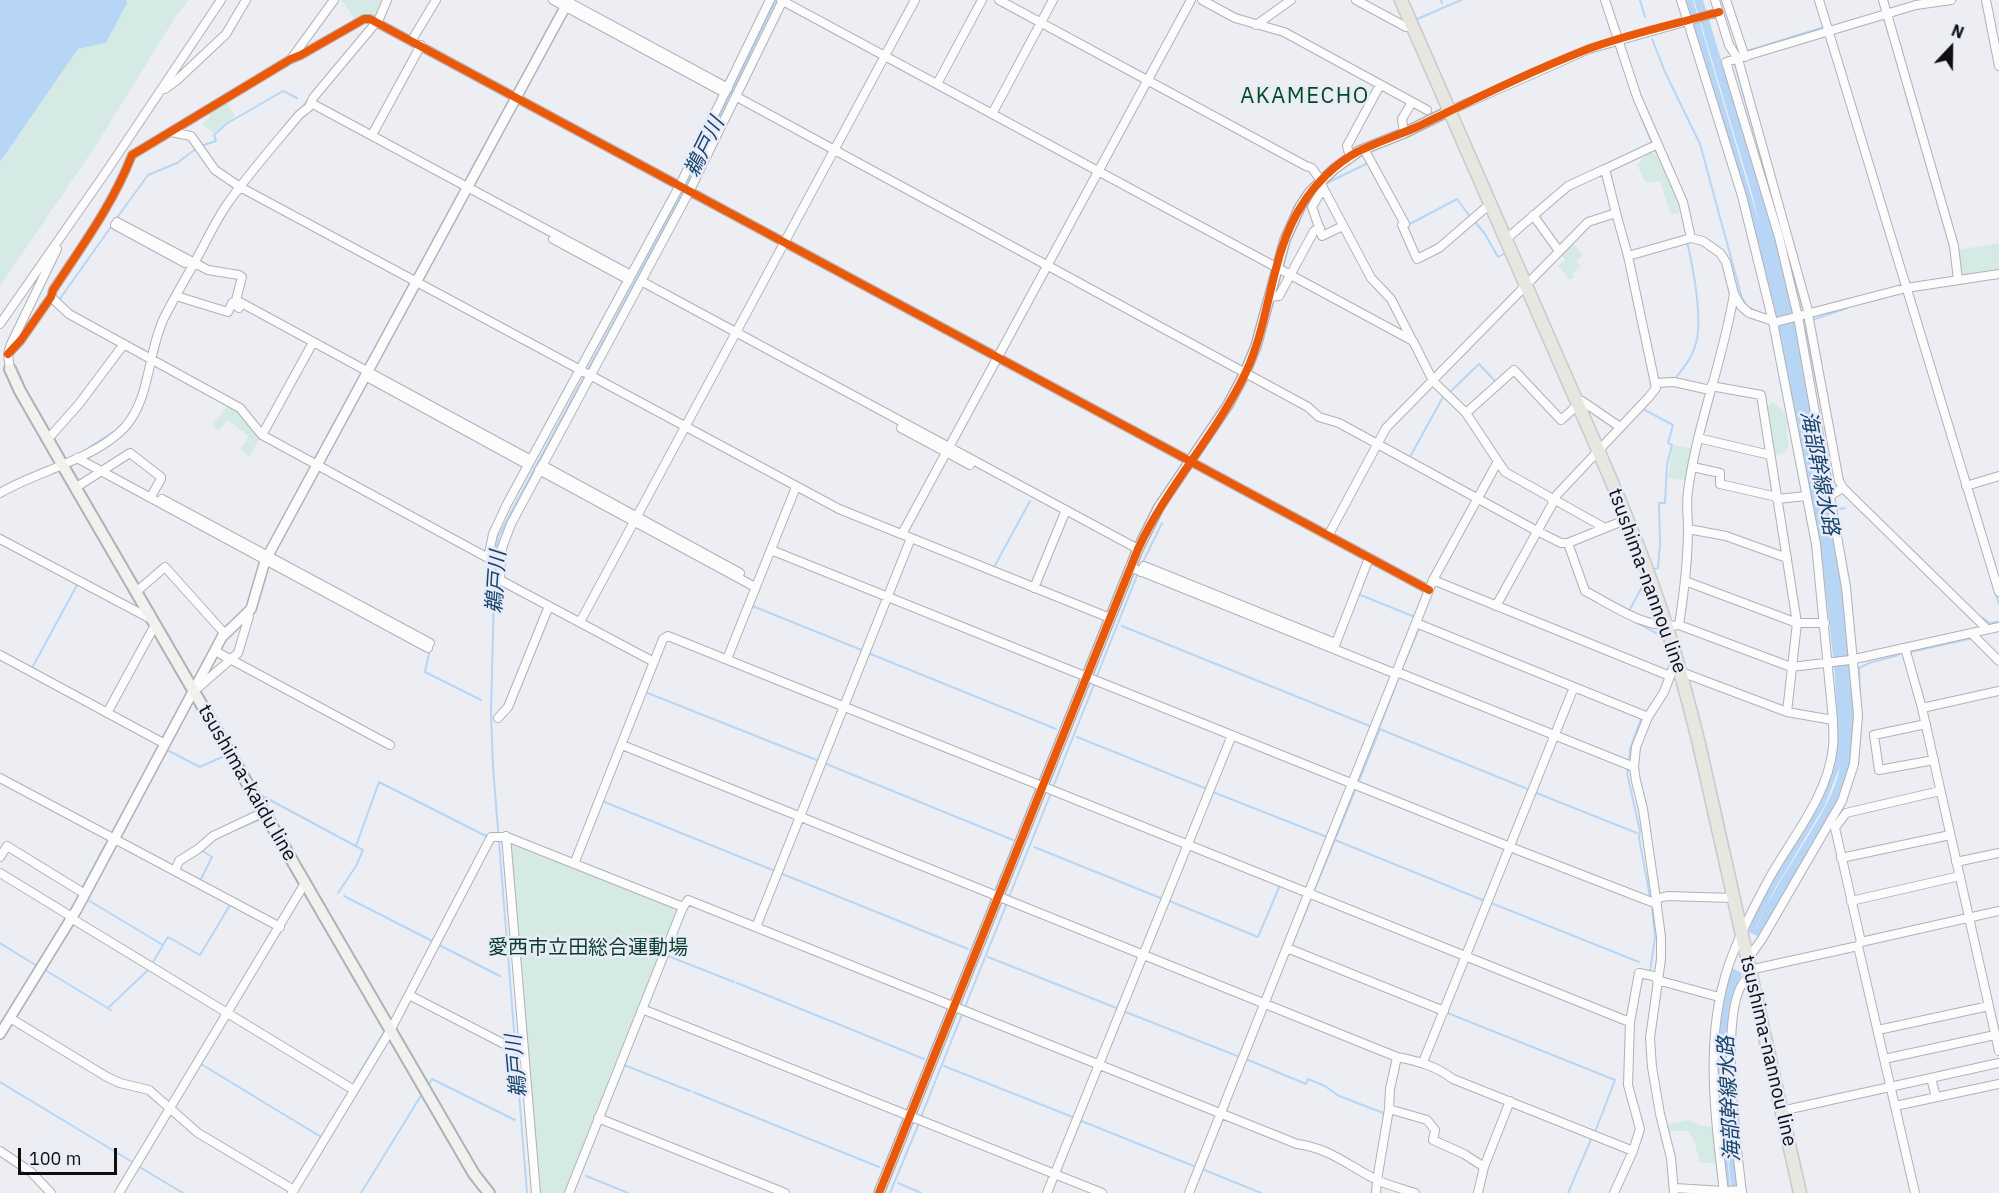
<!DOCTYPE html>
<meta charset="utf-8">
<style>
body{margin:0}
#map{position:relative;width:1999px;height:1193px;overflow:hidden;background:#eceef4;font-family:"IBM Plex Sans",sans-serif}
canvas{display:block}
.north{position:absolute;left:1921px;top:18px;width:60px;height:60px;-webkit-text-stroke:4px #e9ecf8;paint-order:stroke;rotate:22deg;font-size:16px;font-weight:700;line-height:24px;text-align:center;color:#0e0f13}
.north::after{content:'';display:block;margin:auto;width:21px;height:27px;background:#0e0f13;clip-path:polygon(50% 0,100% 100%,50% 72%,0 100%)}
.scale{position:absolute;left:18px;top:1148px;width:99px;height:27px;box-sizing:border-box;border:3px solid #0e0f13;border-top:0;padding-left:8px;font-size:18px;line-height:21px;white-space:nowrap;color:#0e0f13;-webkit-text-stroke:4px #e9ecf8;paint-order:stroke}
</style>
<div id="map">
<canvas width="1999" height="1193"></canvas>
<div class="north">N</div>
<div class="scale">100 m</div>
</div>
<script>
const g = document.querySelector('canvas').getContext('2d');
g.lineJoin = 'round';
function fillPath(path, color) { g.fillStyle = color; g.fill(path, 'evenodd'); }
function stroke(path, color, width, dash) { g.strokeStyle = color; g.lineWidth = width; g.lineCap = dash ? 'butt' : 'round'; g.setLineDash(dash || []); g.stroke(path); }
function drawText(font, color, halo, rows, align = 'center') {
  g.font = font + ' "IBM Plex Sans","Noto Sans JP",sans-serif'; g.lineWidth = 5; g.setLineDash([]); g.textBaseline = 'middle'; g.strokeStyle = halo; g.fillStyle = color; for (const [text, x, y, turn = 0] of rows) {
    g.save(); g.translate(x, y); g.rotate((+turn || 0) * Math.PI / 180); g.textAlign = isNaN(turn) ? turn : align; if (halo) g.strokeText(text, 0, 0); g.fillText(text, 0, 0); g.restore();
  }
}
fillPath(new Path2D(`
 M126 0H189L176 16 95 147 0 286V162L78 49 106 43 127 3Z
 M340 0H382L377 15 374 16 365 13 355 18C349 13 347 5 340 0Z
 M226 102 235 116 214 133 202 124 210 117 209 112Z
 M1652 152C1666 160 1676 196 1680 212L1671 215 1660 181 1647 183 1644 180 1637 165 1647 154Z
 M1573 243 1583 255 1576 261 1581 266 1572 274 1574 276 1570 280 1558 266 1565 260 1560 253Z
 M1999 243V271L1964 277 1960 275 1957 250Z
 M1772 402C1794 414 1783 428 1789 445 1786 452 1780 457 1772 453L1765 409Z
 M229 405 239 410 260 438 249 457 240 449 248 438 247 435 228 420 219 430H217L212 424Z
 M1673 445 1693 449 1687 480 1668 478Z
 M512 841 676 908 678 911 565 1193H538L510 842Z
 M1689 1120 1700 1125 1715 1127 1720 1163H1700L1694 1140 1688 1131H1668V1124Z`), '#d5eae4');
fillPath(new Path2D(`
 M0 0H126L127 3 106 43 78 49 0 162Z
 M1686 0H1693L1760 226 1752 194 1694 0H1703L1775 238 1794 319 1841 572 1854 715 1852 748 1849 768 1835 806 1759 937 1753 934C1768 898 1790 866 1810 833 1822 813 1836 790 1840 766L1825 805 1773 892 1753 934 1748 932 1762 897 1813 814 1836 747 1837 712 1834 665 1823 568 1777 324 1745 195Z
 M1732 968 1742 973C1716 1042 1731 1121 1738 1193H1732L1721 1095 1731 1193H1727C1719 1119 1705 1039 1732 968Z`), '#b7d6f5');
stroke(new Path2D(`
 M1441 0 1442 3
 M1640 0 1645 17
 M1605 11 1611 31
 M1415 20 1461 0
 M1652 39 1665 72 1700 144 1742 298 1748 307 1758 312
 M1617 49 1627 77
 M1747 51 1824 27
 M1735 65 1754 132
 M301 109 308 100
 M1640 114 1652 143 1651 144
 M201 146 216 141 214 135 226 124 283 91 297 98
 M1652 150 1654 149 1660 157
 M1327 183 1368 163
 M686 186 776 0
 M116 219 148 175 177 163 197 148
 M1476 223 1485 234 1498 257 1505 253
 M1684 224 1686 234
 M1406 226 1457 199 1471 218
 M791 242 996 352
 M1794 273 1802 307
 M59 300 113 224
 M1815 319 1847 308
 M1806 330 1837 487
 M133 345 144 350
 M1675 379C1683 368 1693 357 1696 343 1703 319 1693 267 1687 242
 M1450 392 1479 364 1496 382
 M1643 409 1673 425 1668 443 1672 445 1667 465 1665 503H1659L1660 545 1658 568 1654 569
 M82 452 115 431
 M1411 455 1443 397
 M1840 509 1845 508
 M0 534 26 549
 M1565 547 1570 560
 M1142 564 1162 523
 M993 569 1030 501
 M1995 591 1999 604
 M1358 594 1415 617
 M750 605 864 651
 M1629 611 1643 585
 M1983 618 1989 623 1999 622
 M1632 620 1656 633
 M1122 626 1372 727
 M430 649 425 672 481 700
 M1910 652 1969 639
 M868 653 1056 729
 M31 670 77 585
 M1401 671 1419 628H1420
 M1098 678H1096L1138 573
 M645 692 819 761
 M1860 698 1859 668 1869 663 1899 655
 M1380 726 1399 677
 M1377 728 1530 790
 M1077 737 1207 789
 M169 751 200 767 222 757
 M1629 762 1630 749 1641 719 1639 716
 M824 763 1013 840
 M1629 767 1627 773 1640 831 1639 838 1650 897
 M1359 781 1380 729
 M1053 787 1095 682
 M1213 792 1327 837
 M1534 792 1637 833
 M259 794 363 850 356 866 338 893
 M602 801 775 871
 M231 831 259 820
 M112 833 140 781
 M1335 840 1485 901
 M356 846 379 782 488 837
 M1034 847 1163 899
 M780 873 968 949
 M200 881 212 857 201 850
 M81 890 107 842
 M1314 891 1356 788
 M344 896 434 942
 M1009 897 1051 793
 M88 900 163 945 168 937 200 955 230 905
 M1167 900 1258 937 1280 885 1282 886
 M1491 903 1639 962
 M0 943 37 966
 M439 945 500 976
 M1291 947 1310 901
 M668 956 734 982
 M42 957 66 918
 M988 957 1119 1009
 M153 964H152L163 945
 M45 970 111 1010
 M1650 972 1655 937 1652 909
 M737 983 924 1059
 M965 1007 1007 903
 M108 1008 147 971
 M1123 1011 1240 1057
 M1445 1012 1615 1080 1595 1132
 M1246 1059 1306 1084 1308 1079 1325 1086 1339 1096 1386 1114
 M201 1064 321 1137
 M624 1065 690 1091
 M944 1066 1075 1118
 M0 1082 134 1163
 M354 1082 384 1032
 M427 1087 432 1079 515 1120
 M693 1092 879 1167
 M921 1117 963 1012
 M1079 1120 1196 1167
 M1639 1145 1642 1137
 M138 1166 183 1193
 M1202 1169 1261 1193
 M586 1176 628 1193
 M294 1182 347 1095
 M898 1183 921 1193
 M361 1193 422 1094
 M527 1193 493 767 491 713 495 553 499 536 506 522 683 192
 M890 1193 919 1123
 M1568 1193 1592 1137`), '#b7d6f5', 2);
const minor = new Path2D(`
 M553 0 725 93
 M565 0 728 88
 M781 0 1413 341 1433 381 1466 413 1505 472 1605 528 1628 519
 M999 0 1306 166 1312 168 1321 181
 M1202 0 1235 18 1284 32 1427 110
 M1356 0 1406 27 1412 25
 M1605 0 1637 97 1683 202 1691 238
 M1681 0 1742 196 1773 322 1816 544 1833 720C1833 729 1834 738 1833 747 1828 796 1793 836 1770 877 1757 901 1744 926 1734 951 1702 1028 1715 1112 1724 1193
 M1715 0 1729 45 1738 59 1809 314
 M1726 0 1745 57
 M1819 0 1999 592
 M1883 0 1954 246 1958 280
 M1986 0 1999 66
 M1256 25 1291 0
 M412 40 436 0
 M291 59 334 0
 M937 84 982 0
 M165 89 176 81 226 34 246 0
 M737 97 1308 407 1319 417 1339 423 1537 531 1561 543H1568
 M311 103 631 275
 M1449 111 1589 49 1719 12
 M992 114 1053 0
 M171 132 191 136 215 170 240 187 839 509 1110 618
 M1404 133 1402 119 1412 102
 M372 135 421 45
 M1364 149 1405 224 1402 225 1417 259 1439 248 1490 204
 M1350 157 1347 146 1380 85
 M1320 182 1371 278 1391 299 1412 340
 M1323 188 1312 207 1322 236 1343 226
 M1616 213 1605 169 1656 145
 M1533 215 1559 251
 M553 239 629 280
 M1505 240 1568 186 1605 169
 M1628 256 1691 238 1703 241 1720 253 1726 262 1734 294 1741 306 1749 313 1776 322 1906 288 1999 274
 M187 259 185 263 115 225 117 222 208 270 239 275 242 277 236 300 531 460
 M641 281 1138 549
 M176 296 228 312 232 303 239 308
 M51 297 69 314 240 408 262 435 488 558 493 534 507 504 680 185 770 0
 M1270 297 1279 296 1314 231 1320 228
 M1808 314 1839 481 1843 488
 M0 324 106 172 221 0
 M8 354 21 340 51 297 53 290C82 246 113 204 132 155L291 59 301 55 364 19H370L1429 590
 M10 369 8 354 11 344 57 249
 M369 378 528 465
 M1656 383 1674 382 1710 390
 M1711 386 1761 395 1797 623 1787 712
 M1466 413 1514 370 1561 420 1582 401 1620 427
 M901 428 970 465
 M262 435 311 346
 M1698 438 1770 455
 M48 439 79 404 124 344
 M77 458 428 648
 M542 465 740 573
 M1693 467 1720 473V484L1777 497
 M539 470 755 587
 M1966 486 1999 476
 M75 488 130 453 161 477V479L153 493
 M0 493C37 471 93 460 124 428 151 399 147 353 164 318 174 298 186 278 197 258 207 240 216 220 228 203 250 172 275 144 299 115L309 107 313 98 379 19 387 0
 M1831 495 1843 488 1987 629
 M162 499 430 643
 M1777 499 1806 496
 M1605 528 1568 543 1585 591C1614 606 1646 630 1679 625 1684 593 1688 561 1688 528 1688 516 1686 503 1688 491 1697 424 1723 361 1734 294
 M1688 529 1726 536 1787 558
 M902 534 1191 0
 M1328 536 1386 428 1588 222 1616 213 1628 256 1656 388 1649 397 1552 500
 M0 539 151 619
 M771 550 1510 847 1657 904
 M1130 567 1396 674
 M1141 572 1144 566 1335 643
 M1433 580 1670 676
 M1685 581 1797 623H1825
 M1034 588 1066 510
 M136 592 165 567 225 634
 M1496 606 1554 501
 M580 622 915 0
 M1416 623 1648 717
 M1679 625 1791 667 1850 660 1999 627
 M1971 633 1999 661
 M1334 648 1369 558
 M1905 648 1922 708
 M215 651 390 745
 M0 655 165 744
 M727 659 796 487
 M654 662 500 580 502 548 511 524 690 190 783 0
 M1397 672 1634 767
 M1681 672 1787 712 1833 720
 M199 687 238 653 249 616
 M1999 691 1922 708 1999 1051
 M107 713 155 625
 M498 718 508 707 549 606
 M1926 724 1874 735 1879 770 1934 760
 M622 745 1397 1057C1418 1061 1436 1066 1453 1079L1633 1151 1614 1193
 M0 778 280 927
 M506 836 536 1193
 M0 857 7 846 85 894
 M1841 858 1950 835
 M1956 862 1999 853
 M574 864 663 639 668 636 1622 1019 1630 1022 1639 973 1658 977
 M175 871 179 861 198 849 213 836 264 812
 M0 873 72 917
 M1656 899 1643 809 1636 781 1634 767 1636 747 1648 717 1664 692 1676 660
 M1851 901 1960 876
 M71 918 354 1090
 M756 927 911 538
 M1861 942 1999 911
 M1287 948 1444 1011
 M1747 960 1762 939 1842 801 1854 764 1858 715 1846 587 1798 317 1779 237 1726 62 1916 5 1951 0
 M1749 970 1858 946
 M1657 980 1719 997
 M409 995 510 1047 523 1045
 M642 1009 1102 1193
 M10 1018 107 1077 120 1083 149 1090 198 1133 294 1190
 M1630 1022 1628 1085 1640 1129 1633 1151
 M1878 1030 1989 1006
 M1884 1059 1995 1035
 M1423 1062 1574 687
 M1931 1078 1936 1097
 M1895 1106 1999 1084
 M1389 1109 1427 1120 1435 1130 1433 1140 1464 1154 1484 1167
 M1781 1111 1999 1063
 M598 1118 785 1193
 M0 1151 31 1172 51 1193
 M1675 1188 1724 1191 1742 1190
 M119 1193 305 883
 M292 1193 390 1031 491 837H507L683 907
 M569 1193 683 907 688 900 1297 1144C1330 1148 1350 1167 1379 1181 1391 1186 1403 1189 1415 1193
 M1047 1193 1232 735
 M1189 1193 1433 580 1497 463
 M1376 1193 1377 1180 1389 1109 1390 1089 1397 1057
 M1478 1193 1484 1167 1510 1101
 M1674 1193 1671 1158 1660 1114 1652 1067 1650 1038 1661 959V937L1656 899 1667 896 1733 898
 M1742 1193C1738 1156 1715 996 1750 976
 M1915 1193 1858 946 1861 942 1835 828 1846 813 1940 791`);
const tertiary = new Path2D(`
 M0 1034 77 909 222 637 251 609 265 561 569 0
 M879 1193 1138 549 1159 507 1228 405 1245 373 1256 346 1285 240 1300 207 1310 192 1334 169 1359 151 1404 133 1449 111`);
const secondary = new Path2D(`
 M10 369 20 391 63 466 474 1174 489 1193`);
const primary = new Path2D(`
 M1401 0 1598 450C1623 507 1647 565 1666 625 1679 664 1689 704 1699 744L1800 1193`);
stroke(minor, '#b0b1b6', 10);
stroke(tertiary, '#b0b1b6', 12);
stroke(secondary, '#b0b1b6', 14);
stroke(primary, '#c8c9cc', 15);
stroke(minor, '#fcfcfd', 8);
stroke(tertiary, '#fcfcfd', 9);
stroke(secondary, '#f1f1ee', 10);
stroke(primary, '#e7e6df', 12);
stroke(new Path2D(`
 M8 354 21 340 51 297 53 290C82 246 113 204 132 155L291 59 301 55 364 19H370L1429 590
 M879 1193 1138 549C1167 486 1216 435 1246 372 1271 319 1270 254 1302 205 1315 184 1335 164 1357 152 1377 142 1399 135 1419 126 1475 99 1531 71 1588 49 1631 33 1676 24 1719 12`), '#e8590c', 8);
drawText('20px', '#0e0f13', '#e9ecf8', [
 ["tsushima-nannou line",1647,581,70],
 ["tsushima-kaidu line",247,783,60],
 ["tsushima-nannou line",1768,1051,77]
]);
drawText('20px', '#093d2b', '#e9ecf8', [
 ["愛西市立田総合運動場",588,948]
]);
drawText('italic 21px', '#16456c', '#e9ecf8', [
 ["鵜戸川",705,147,-64],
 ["海部幹線水路",1819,473,79],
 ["鵜戸川",497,582,-86],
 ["鵜戸川",517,1066,-95],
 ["海部幹線水路",1730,1099,-93]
]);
g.letterSpacing = '1.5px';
drawText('22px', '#014c1f', '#e9ecf8', [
 ["AKAMECHO",1305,97]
]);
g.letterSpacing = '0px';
</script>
